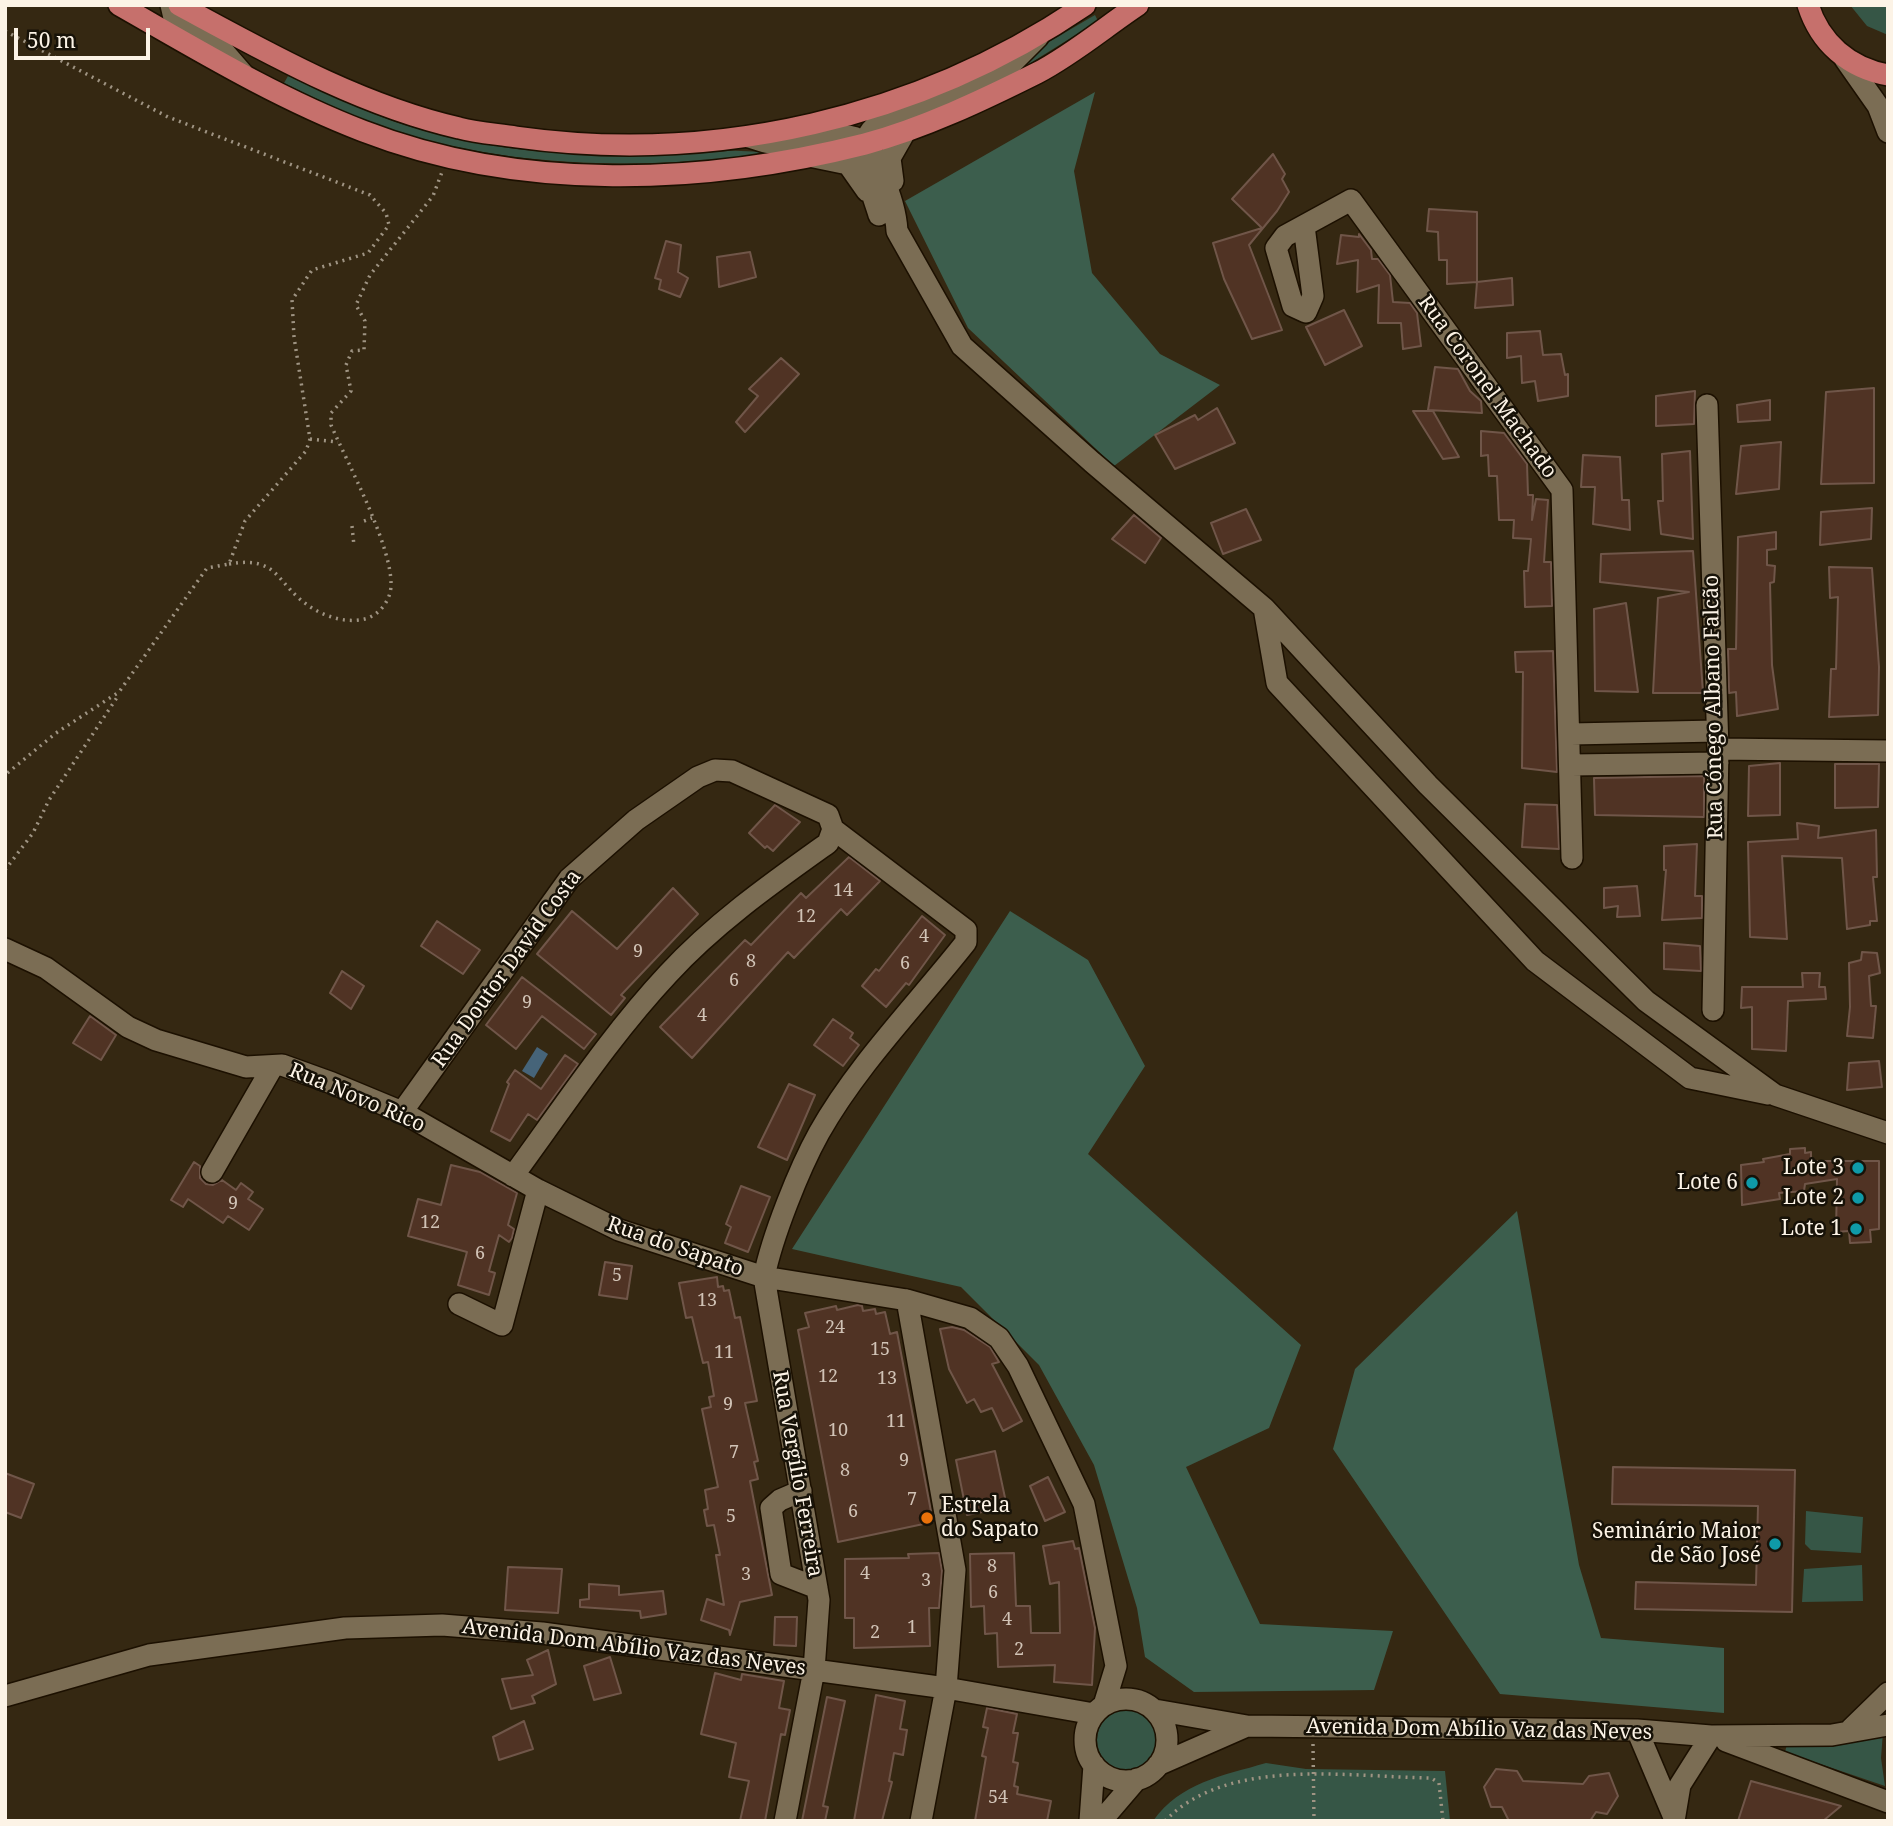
<!DOCTYPE html>
<meta charset="utf-8">
<style>
body{margin:0}
#map{position:relative;width:1893px;height:1826px;overflow:hidden;background:#352812;font-family:"Noto Serif",serif}
canvas{display:block}
.frame{position:absolute;inset:0;border:7px solid #fcf3e6;pointer-events:none}
.scale{position:absolute;left:14px;top:28px;width:136px;height:32px;box-sizing:border-box;border:4px solid #fcf3e6;border-top:0;padding-left:9px;font-size:21px;line-height:24px;white-space:nowrap;color:#fcf3e6;-webkit-text-stroke:5px #171208;paint-order:stroke}
</style>
<div id="map">
<canvas width="1893" height="1826"></canvas>
<div class="frame"></div>
<div class="scale">50 m</div>
</div>
<script>
const g = document.querySelector('canvas').getContext('2d');
g.lineJoin = 'round';
function fillPath(path, color) { g.fillStyle = color; g.fill(path, 'evenodd'); }
function stroke(path, color, width, dash) { g.strokeStyle = color; g.lineWidth = width; g.lineCap = dash ? 'butt' : 'round'; g.setLineDash(dash || []); g.stroke(path); }
function drawText(font, color, halo, rows, align = 'center') {
  g.font = font + ' "Noto Serif",serif'; g.lineWidth = 5; g.setLineDash([]); g.textBaseline = 'middle'; g.strokeStyle = halo; g.fillStyle = color; for (const [text, x, y, turn = 0] of rows) {
    g.save(); g.translate(x, y); g.rotate((+turn || 0) * Math.PI / 180); g.textAlign = isNaN(turn) ? turn : align; if (halo) g.strokeText(text, 0, 0); g.fillText(text, 0, 0); g.restore();
  }
}
fillPath(new Path2D(`
 M1850 5H1888V35L1867 26Z
 M1095 15 1098 21 1021 69 1019 67 1047 43Z
 M288 76C324 92 359 109 396 122 503 158 617 159 728 151 743 150 756 153 770 151V154C647 169 522 169 401 133 361 121 321 101 284 83Z
 M1806 1511 1863 1517 1861 1553 1811 1550 1805 1544Z
 M1862 1565 1863 1601 1802 1602 1804 1569Z
 M1097 1740a30 30 0 1 1 60 0a30 30 0 1 1-60 0Z
 M1883 1732 1881 1758 1885 1786 1785 1752 1787 1744Z
 M1266 1763 1306 1769 1445 1771 1450 1821H1153C1181 1782 1222 1776 1266 1763Z`), '#365646');
fillPath(new Path2D(`
 M1095 92 1074 171 1092 273 1160 354 1220 385 1114 466 968 328 905 201Z
 M1010 911 1088 960 1145 1066 1088 1154 1301 1345 1269 1428 1186 1467 1260 1624 1393 1631 1374 1690 1194 1692 1145 1657 1137 1608 1094 1465 1039 1365 961 1287 792 1249Z
 M1517 1211 1579 1565 1601 1638 1724 1648V1713L1500 1694 1333 1449 1355 1369Z`), '#3c5e4d');
fillPath(new Path2D(`
 M537 1047 548 1054 534 1078 522 1071Z`), '#466479');
const building = new Path2D(`
 M1273 154 1285 174 1282 179 1289 192 1277 211 1249 245 1282 330 1252 339 1224 279 1213 243 1262 228 1232 199Z
 M1429 209 1477 212V282L1447 284V260H1439L1438 232 1427 231Z
 M1359 234 1371 250 1372 259H1378L1390 275 1393 302 1410 303 1417 313 1421 346 1403 349 1401 323H1378L1379 285 1357 292 1358 260 1337 264 1341 235 1359 237Z
 M666 241 681 245 678 272 688 278 680 297 659 289 661 280 655 278Z
 M750 252 756 277 719 287 717 257Z
 M1512 278 1513 305 1475 308 1477 282Z
 M1344 310 1362 346 1325 365 1306 327Z
 M1540 331 1543 355 1561 354 1565 375 1568 374V396L1538 401 1535 381 1522 383 1521 356 1507 358V333Z
 M781 358 799 374 745 432 736 422 758 396 749 389Z
 M1435 367 1458 369 1470 391 1481 401 1482 413 1428 410Z
 M1874 388V483L1821 484 1826 392Z
 M1695 391 1694 424 1656 426V396Z
 M1770 400V420L1738 422 1737 405Z
 M1217 408 1235 443 1175 469 1155 435 1195 415 1198 420Z
 M1413 411H1433L1459 457 1443 459Z
 M1481 431 1504 433 1527 464 1528 495H1533L1532 520 1536 499 1548 500 1544 562H1551L1552 606 1525 607 1524 571H1528L1531 539 1513 538 1514 520H1499L1497 476H1489L1488 455 1481 456Z
 M1781 442 1779 489 1736 494 1741 446Z
 M1690 451 1693 539 1661 534 1658 501H1663L1662 454Z
 M1583 455 1620 457 1622 500H1629L1630 530 1593 524 1595 487H1581Z
 M1872 508 1871 539 1820 545 1821 512Z
 M1246 509 1261 540 1223 554 1211 523Z
 M1134 515 1161 538 1145 563 1112 539Z
 M1776 532V549L1767 550V565L1775 566 1774 582 1770 583 1772 665 1778 709 1737 716 1736 692 1729 693 1728 649H1736L1738 537Z
 M1693 551 1703 693H1653L1658 598 1689 592 1600 582 1601 554Z
 M1829 567 1872 568 1879 667 1878 715 1829 717 1831 669H1836L1838 597 1830 598Z
 M1626 603 1638 692 1595 691 1594 609Z
 M1553 651 1557 772 1522 768 1523 672H1516L1515 652Z
 M1780 763V815L1748 816 1749 766Z
 M1835 764H1879L1878 807 1835 808Z
 M1704 776V817L1595 815 1594 778Z
 M1525 804 1557 805 1559 849 1522 847Z
 M775 805 800 822 773 851 767 846 765 848 749 833Z
 M1797 823 1819 826 1818 838 1876 830 1877 877H1873L1877 921H1870V925L1847 929 1842 858 1782 856 1787 939 1750 937 1748 842 1798 839Z
 M1697 844 1695 896H1702V918L1662 920 1666 870H1664V846Z
 M849 857 880 881 847 915 841 909 794 958 788 952 692 1058 660 1027 745 940 751 945 801 893 806 898Z
 M1637 886 1640 916 1617 917 1618 906 1604 908V888Z
 M673 888 698 914 621 995 625 998 611 1015 537 954 572 911 617 949Z
 M922 916 945 935 909 985 906 983 886 1007 862 986 876 969 879 971Z
 M437 921 480 950 463 974 421 946Z
 M1664 943 1700 946 1701 971 1664 969Z
 M1862 952 1877 953 1880 973 1869 976 1871 1006H1876L1873 1038 1847 1036 1850 1007 1849 963 1861 960Z
 M342 971 364 986 351 1009 330 993Z
 M1802 973H1820L1819 987H1825L1826 999 1788 1001 1786 1051 1752 1049V1007L1741 1008 1742 987H1803Z
 M522 977 596 1034 584 1049 542 1016 516 1049 486 1025Z
 M90 1016 116 1035 101 1060 73 1043Z
 M833 1019 853 1033 850 1038 859 1045 843 1066 814 1045Z
 M565 1055 578 1064 537 1120 528 1114 510 1141 491 1131 509 1084 507 1082 515 1070 541 1089Z
 M1879 1061 1882 1087 1847 1090 1849 1063Z
 M789 1084 815 1095 787 1160 758 1147Z
 M1805 1148V1153L1811 1152V1161H1879V1229L1870 1230 1871 1242 1850 1243 1849 1231 1836 1232 1837 1179 1805 1184 1804 1191 1779 1193 1780 1199 1742 1205 1741 1165 1764 1162 1763 1159 1790 1154V1149Z
 M194 1162 200 1166V1178L206 1184 213 1185 222 1180 236 1190 241 1183 253 1192 248 1199 263 1209 249 1230 228 1216 223 1223 188 1199 183 1207 171 1200Z
 M451 1165 480 1172 517 1193 508 1225 514 1229 512 1238 509 1242 499 1235 489 1271 495 1273 489 1295 458 1285 467 1252 408 1236 418 1199 441 1205Z
 M741 1186 770 1197 748 1252 725 1243 731 1227 726 1224Z
 M605 1262 632 1266 627 1299 599 1295Z
 M717 1277 718 1287 723 1286 724 1291 729 1290 735 1318 740 1317 757 1401 745 1403 758 1461 754 1462 758 1479 750 1481 772 1595 740 1602 730 1635 729 1630 701 1620 707 1599 724 1605 716 1555H720L714 1525 707 1526 704 1510 708 1509 705 1490 718 1487 702 1409 711 1407 709 1397 714 1396 708 1362 703 1363 692 1317 686 1318 679 1283Z
 M858 1305 862 1306 863 1311 875 1309 876 1314 885 1312 890 1334 897 1332 933 1522 838 1542 798 1330 809 1327 805 1313 836 1306 837 1310Z
 M952 1327 964 1330 990 1347 999 1362 992 1364 1022 1421 1003 1431 992 1408 981 1412 974 1399 967 1403 949 1369 940 1329Z
 M995 1451 1007 1507 967 1515 956 1460Z
 M1613 1467 1795 1470 1792 1612 1635 1609 1636 1582 1756 1585 1758 1506 1612 1504Z
 M5 1473 34 1484 21 1518 5 1512Z
 M1048 1477 1065 1512 1045 1521 1030 1486Z
 M1073 1541 1075 1549 1079 1548 1095 1628 1092 1685 1054 1682 1055 1665 998 1667 997 1633 985 1634 984 1606 971 1607 970 1554 1014 1553 1016 1606H1030L1031 1633H1060L1059 1582 1050 1584 1043 1546Z
 M939 1553 942 1571 939 1608H929L930 1646 854 1648V1618H845V1559L909 1558 908 1554Z
 M508 1567 562 1569 558 1613 505 1610Z
 M589 1584 619 1586V1595L663 1591 666 1614 641 1618 640 1611 580 1607V1600L589 1599Z
 M775 1617H797L796 1646 774 1645Z
 M548 1650 556 1684 532 1696 535 1703 511 1709 502 1679 533 1675 527 1660Z
 M610 1657 621 1693 594 1700 584 1666Z
 M715 1673 741 1680 742 1674 784 1681 779 1708 790 1710 785 1735 781 1734 765 1821H740L749 1781 729 1777 736 1743 701 1734Z
 M876 1695 905 1701 900 1729 907 1730 903 1755 894 1753 889 1781 892 1782 882 1821H854Z
 M827 1697 845 1701 823 1806 828 1807 825 1821H802Z
 M987 1708 1017 1714 1013 1733H1018L1013 1762 1018 1763 1014 1786 1018 1787 1017 1794 1051 1801 1047 1821H975L986 1757 982 1756 988 1728 983 1727Z
 M524 1721 533 1749 499 1760 493 1737Z
 M1496 1769 1517 1771 1523 1781 1583 1784 1589 1776 1609 1773 1618 1796 1607 1814 1596 1812 1590 1821H1509L1502 1807H1491L1484 1787Z
 M1751 1781 1841 1806 1823 1821H1738Z`);
fillPath(building, '#503324');
stroke(building, '#705649', 2);
const minor = new Path2D(`
 M171 5 174 18 217 44 243 74
 M1845 59 1878 106 1888 132
 M749 137C761 141 772 145 785 144 831 142 861 113 882 174 889 193 896 211 897 231L962 346 1092 462 1264 608 1428 785 1646 1001 1775 1095 1888 1133
 M809 156 848 164 867 191
 M893 181 890 158 906 130
 M879 215C871 188 848 139 883 121L1004 71 1038 37
 M1304 226 1313 296 1306 312 1293 306 1276 248 1285 236 1351 200 1562 490 1572 858
 M1707 405 1718 749 1713 1010
 M1264 608 1277 683 1535 961 1690 1078 1768 1094
 M1571 734 1717 731
 M1718 749 1888 751
 M1571 765 1718 763
 M5 949 46 968 128 1027 156 1040 246 1067 282 1065 332 1083 402 1112 538 1190 619 1230 764 1277 907 1300 970 1318 999 1338 1018 1366 1084 1504 1116 1666 1104 1705
 M402 1112 569 879 636 820 698 777 715 770 732 771 828 815 833 829
 M212 1172 273 1066
 M513 1176C563 1108 610 1036 668 974 715 923 772 883 828 843L833 829
 M907 1300 955 1570 946 1688 921 1821
 M459 1304 502 1325 538 1190
 M801 1491 780 1500 771 1508 781 1574 817 1588
 M5 1696 149 1655 345 1628 442 1625 542 1633 946 1688 1094 1714
 M1085 1740a41 41 0 1 1 82 0a41 41 0 1 1-82 0Z
 M1155 1710 1247 1726 1637 1730 1711 1736 1832 1735 1888 1725
 M1851 1729 1888 1693
 M1637 1730 1673 1815
 M1726 1741 1888 1802
 M1158 1765 1247 1726
 M785 1821 814 1670 819 1600 764 1277C772 1237 799 1169 819 1133 857 1065 918 1003 966 942V930L833 829
 M1090 1821 1094 1765
 M1101 1821 1137 1779
 M1674 1821 1680 1785 1711 1736`);
const major = new Path2D(`
 M119 5C198 50 277 98 363 131 520 192 704 185 865 144 924 128 983 100 1037 73 1072 55 1105 27 1138 5
 M179 5C268 53 359 105 459 128 477 133 497 134 516 137 715 165 919 118 1085 5
 M1808 5C1820 43 1849 68 1888 75`);
stroke(minor, '#1c1000', 24);
stroke(major, '#1c1000', 24);
stroke(new Path2D(`
 M5 31 168 117 370 195 386 213 389 225 368 253 312 270 292 300 294 337 310 439 306 451 245 521 229 564 207 568 119 692 56 733 5 775
 M310 439 338 442
 M364 521 372 518
 M352 526 354 546
 M229 564C281 555 275 585 312 608 328 618 350 624 368 618 381 613 391 599 391 585 392 546 348 464 331 425V413L351 391 346 365 352 351 364 350 365 321 356 305 370 275 433 196 442 172
 M5 870 33 833 49 800 118 696
 M1313 1744 1314 1821
 M1165 1821C1227 1756 1349 1777 1431 1778L1439 1783 1443 1821`), '#9f9483', 3.5, [2, 5]);
stroke(minor, '#7b6d54', 21);
stroke(major, '#c6706c', 21);
for (const [x, y, r, color] of [
 [1858,1168,7,"#0f9aa8"],
 [1752,1183,7,"#0f9aa8"],
 [1858,1198,7,"#0f9aa8"],
 [1856,1229,7,"#0f9aa8"],
 [927,1518,7,"#e8710a"],
 [1775,1544,7,"#0f9aa8"]
]) { const dot = new Path2D(); dot.arc(x, y, r, 0, 2 * Math.PI); g.fillStyle = color; g.fill(dot); stroke(dot, '#171208', 2.5); }
drawText('18px', '#d1c3b6', null, [
 ["14",843,891],
 ["12",806,917],
 ["4",924,937],
 ["9",638,952],
 ["8",751,962],
 ["6",905,964],
 ["6",734,981],
 ["9",527,1003],
 ["4",702,1016],
 ["9",233,1204],
 ["12",430,1223],
 ["6",480,1254],
 ["5",617,1276],
 ["13",707,1301],
 ["24",835,1328],
 ["15",880,1350],
 ["11",724,1353],
 ["12",828,1377],
 ["13",887,1379],
 ["9",728,1405],
 ["11",896,1422],
 ["10",838,1431],
 ["7",734,1453],
 ["9",904,1461],
 ["8",845,1471],
 ["7",912,1500],
 ["6",853,1512],
 ["5",731,1517],
 ["8",992,1567],
 ["4",865,1574],
 ["3",746,1575],
 ["3",926,1581],
 ["6",993,1593],
 ["4",1007,1620],
 ["1",912,1628],
 ["2",875,1633],
 ["2",1019,1650],
 ["54",998,1798]
]);
drawText('21px', '#fcf3e6', '#171208', [
 ["Rua Coronel Machado",1487,387,54],
 ["Rua Cónego Albano Falcão",1714,707,-91],
 ["Rua Doutor David Costa",507,969,-54],
 ["Rua Novo Rico",357,1098,23],
 ["Rua do Sapato",675,1247,19],
 ["Rua Vergílio Ferreira",797,1474,80],
 ["Avenida Dom Abílio Vaz das Neves",634,1648,7],
 ["Avenida Dom Abílio Vaz das Neves",1479,1730,1]
]);
drawText('21px', '#fcf3e6', '#171208', [
 ["Lote 3",1844,1168],
 ["Lote 6",1738,1183],
 ["Lote 2",1844,1198],
 ["Lote 1",1842,1229],
 ["Estrela",941,1506,"left"],
 ["do Sapato",941,1530,"left"],
 ["Seminário Maior",1761,1532],
 ["de São José",1761,1556]
], 'right');
</script>
